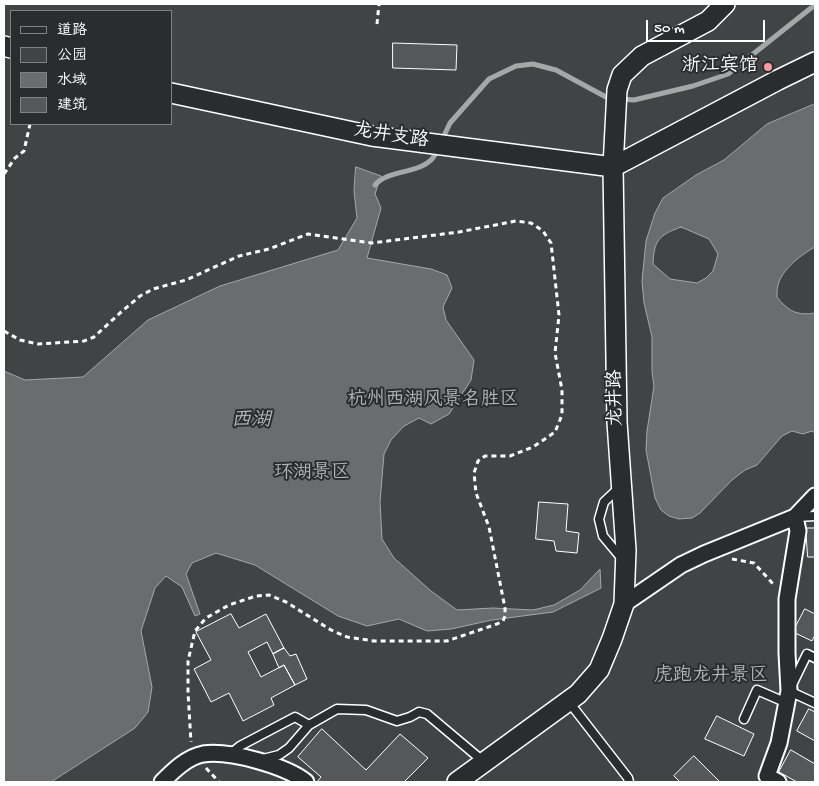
<!DOCTYPE html>
<meta charset="utf-8">
<style>
body{margin:0}
#map{position:relative;width:819px;height:786px;overflow:hidden;background:#2a2d2e;font-family:"Gochi Hand","LXGW WenKai TC",sans-serif}
canvas{display:block}
.frame{position:absolute;inset:0;border:5px solid #fff;pointer-events:none}
.legend{position:absolute;left:10px;top:10px;width:162px;height:115px;box-sizing:border-box;background:#2a2d2e;border:1px solid #7f8182;margin:0;padding:6px 9px;list-style:none;font-size:15px;color:#fff}
.legend li{display:flex;align-items:center;gap:10px;height:25px}
.legend b{width:25px;border:1px solid #7f8182}
.scale{position:absolute;left:646px;top:20px;width:119px;height:22px;box-sizing:border-box;border:2px solid #fff;border-top:0;padding-left:6px;font-size:15px;line-height:18px;white-space:nowrap;color:#fff;-webkit-text-stroke:4px #2a2d2e;paint-order:stroke}
</style>
<div id="map">
<canvas width="819" height="786"></canvas>
<div class="frame"></div>
<ul class="legend">
<li><b style="height:6px;background:#2a2d2e"></b>道路</li>
<li><b style="height:14px;background:#414445"></b>公园</li>
<li><b style="height:14px;background:#6a6c6d"></b>水域</li>
<li><b style="height:14px;background:#555758"></b>建筑</li>
</ul>
<div class="scale">50 m</div>
</div>
<script>
const g = document.querySelector('canvas').getContext('2d');
g.lineJoin = 'round';
function fillPath(path, color) { g.fillStyle = color; g.fill(path, 'evenodd'); }
function stroke(path, color, width, dash) { g.strokeStyle = color; g.lineWidth = width; g.lineCap = dash ? 'butt' : 'round'; g.setLineDash(dash || []); g.stroke(path); }
function drawText(font, color, halo, rows, align = 'center') {
  g.font = font + ' "Gochi Hand","LXGW WenKai TC",sans-serif'; g.lineWidth = 4; g.setLineDash([]); g.textBaseline = 'middle'; g.strokeStyle = halo; g.fillStyle = color; for (const [text, x, y, turn = 0] of rows) {
    g.save(); g.translate(x, y); g.rotate((+turn || 0) * Math.PI / 180); g.textAlign = isNaN(turn) ? turn : align; if (halo) g.strokeText(text, 0, 0); g.fillText(text, 0, 0); g.restore();
  }
}
fillPath(new Path2D(`
 M4 4H815V782H4ZM11 11H171V124H11Z`), '#414445');
const water = new Path2D(`
 M815 104V247C802 254 782 269 778 285 777 289 777 293 777 297 788 311 797 316 815 313V433L812 431 803 434 792 431 782 436 757 465 745 470 732 480 700 513 692 518 679 519 669 516 661 510 655 498 646 450 647 431 654 386 652 372V337L644 303 642 281 646 241 655 213 663 198 696 175 724 160 767 124ZM681 227 709 239 718 254 713 271 706 278 697 283 670 279 653 264C654 240 659 235 681 227Z
 M356 167 381 176 375 194 381 208 367 258 431 269 447 275 452 288 443 307 446 320 474 360 471 380 449 414 431 424 419 418 404 426 391 440 384 454 380 502 382 539 394 558 431 591 457 610 493 608 533 610 554 605 580 590 600 569 601 588 553 612 492 620 451 629 427 631 399 619 367 626 338 616 255 565 216 553 192 563 186 574 200 614 195 616 182 587 166 576 155 588 141 631 152 687 148 712 135 728 51 782H4V371L25 380 83 377 148 320 220 286 338 250 357 218 354 191Z`);
fillPath(water, '#6a6c6d');
stroke(water, '#a6a7a7', 1);
stroke(new Path2D(`
 M620 99 634 100 693 86 728 74 811 8 815 6
 M442 140 450 123 489 79 516 66 533 64 556 70 606 97 612 98
 M375 185C387 170 418 174 432 159 435 156 436 151 438 148`), '#a6a7a7', 5);
const building = new Path2D(`
 M393 43 457 45 456 70 393 68Z
 M539 502 568 504 566 531 579 533 577 553 556 551 554 541 536 539Z
 M806 528H815V557H808Z
 M805 609 815 614V635L812 641 793 632Z
 M231 614 239 628 266 614 284 648 273 654 267 642 248 652 261 677 284 665 295 685 271 698 274 705 243 721 229 693 211 702 194 669 211 660 196 632Z
 M284 648 290 656 296 654 307 679 295 685 284 665 279 668 273 654Z
 M809 709 815 712V741L797 731Z
 M717 716 754 734 744 756 705 739Z
 M322 729 366 770 400 734 428 758 404 782H317L321 777 298 757Z
 M791 750 815 764V782H797L779 772Z
 M694 756 720 782H680L674 776Z`);
fillPath(building, '#555758');
stroke(building, '#fff', 1);
const service = new Path2D(`
 M620 487 604 502 599 519 603 536 623 560
 M797 517 815 516
 M815 658 807 654 789 691 815 703
 M569 702 628 778 629 782
 M744 719 757 690 787 703
 M230 754 240 746 295 717 309 725
 M263 759 279 755 289 748 309 725 337 709 366 710 397 721 410 717 419 712 427 714 484 762`);
const minor = new Path2D(`
 M624 604 681 565 704 554 795 517 815 496
 M162 782C173 771 187 757 203 754 230 750 286 766 306 782
 M778 782 767 776 779 743 789 691 787 653V599L798 531 795 517`);
const tertiary = new Path2D(`
 M4 46 11 48
 M171 93 372 136 613 167
 M613 167 778 80 815 62
 M457 782 578 694 599 670 612 639 624 604 626 550 617 422 613 167 617 90 622 75 642 56 708 21 725 4`);
stroke(service, '#fff', 11);
stroke(minor, '#fff', 19);
stroke(tertiary, '#fff', 22);
stroke(new Path2D(`
 M377 24 379 4
 M4 174 15 158 24 151 30 124
 M4 331 20 340 38 344 84 341 94 337 120 313 140 296 153 289 186 280 239 256 269 249 308 234 372 243 459 232 516 221 531 223 543 231 551 243 559 315 555 353 562 390V415L555 432 533 447 510 456H485L478 461 474 473 476 493 489 527 505 608V616L503 621 497 624 447 641H374L347 637 331 630 286 602 269 595 256 596 229 605 206 618 195 631 188 661V693L191 742
 M732 559 754 563 775 586
 M206 768 219 782`), '#fff', 3, [5, 4]);
stroke(service, '#2a2d2e', 8);
stroke(minor, '#2a2d2e', 15);
stroke(tertiary, '#2a2d2e', 19);
for (const [x, y, r, color] of [
 [768,67,5,"#ff9aa2"]
]) { const dot = new Path2D(); dot.arc(x, y, r, 0, 2 * Math.PI); g.fillStyle = color; g.fill(dot); stroke(dot, '#2a2d2e', 2); }
drawText('19px', '#fff', '#2a2d2e', [
 ["浙江宾馆",758,67]
], 'right');
drawText('19px', '#fff', '#2a2d2e', [
 ["龙井支路",391,137,9],
 ["龙井路",617,398,-91]
]);
drawText('19px', '#b3b4b5', '#2a2d2e', [
 ["杭州西湖风景名胜区",433,401],
 ["环湖景区",312,474],
 ["虎跑龙井景区",711,677]
]);
drawText('italic 20px', '#b4b6b6', '#2a2d2e', [
 ["西湖",251,422]
]);
</script>
